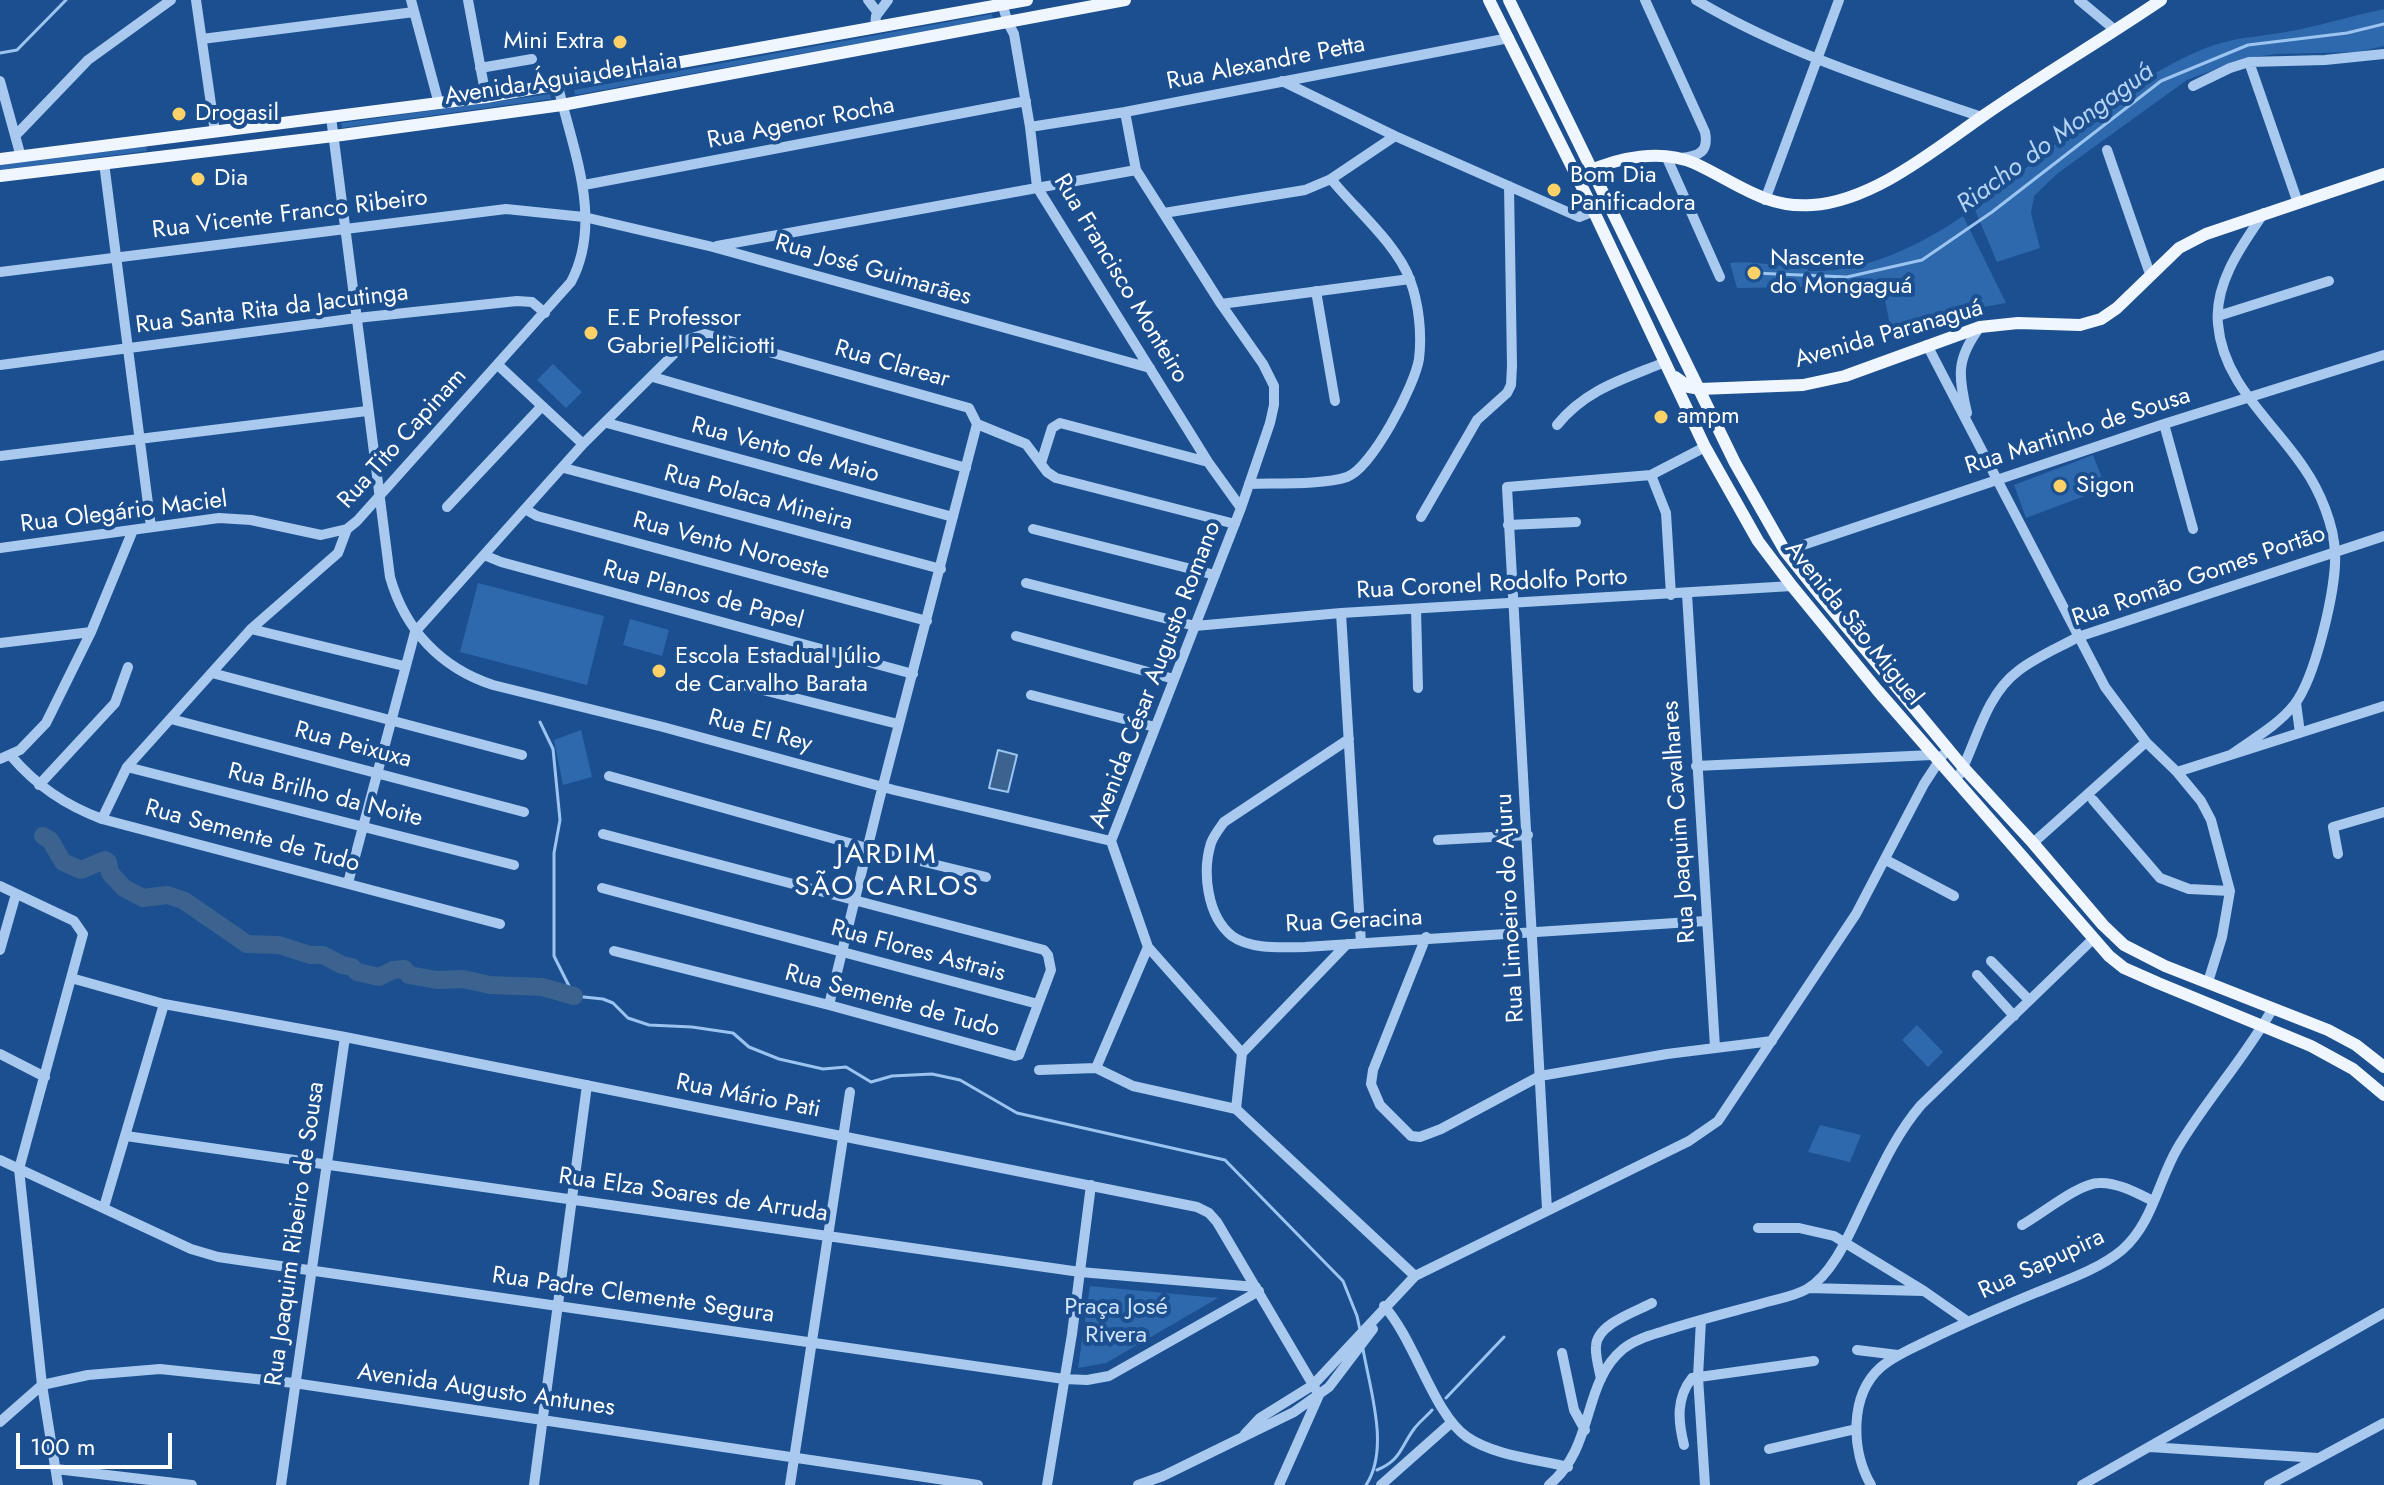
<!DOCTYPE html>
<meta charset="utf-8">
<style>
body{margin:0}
#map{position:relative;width:2384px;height:1485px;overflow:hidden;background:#1b4f8f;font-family:Jost,sans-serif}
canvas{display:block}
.scale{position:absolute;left:16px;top:1433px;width:156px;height:36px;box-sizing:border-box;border:4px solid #fff;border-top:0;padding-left:10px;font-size:24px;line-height:28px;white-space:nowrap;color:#fff;-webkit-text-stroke:6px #1b4f8f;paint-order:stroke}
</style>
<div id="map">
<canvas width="2384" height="1485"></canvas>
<div class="scale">100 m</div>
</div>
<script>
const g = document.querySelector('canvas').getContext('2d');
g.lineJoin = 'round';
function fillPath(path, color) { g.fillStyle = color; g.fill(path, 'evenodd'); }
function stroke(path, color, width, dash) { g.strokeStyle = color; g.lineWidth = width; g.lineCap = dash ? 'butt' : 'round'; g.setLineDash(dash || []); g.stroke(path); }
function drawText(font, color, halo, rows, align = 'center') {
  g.font = font + ' Jost,sans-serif'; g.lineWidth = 8; g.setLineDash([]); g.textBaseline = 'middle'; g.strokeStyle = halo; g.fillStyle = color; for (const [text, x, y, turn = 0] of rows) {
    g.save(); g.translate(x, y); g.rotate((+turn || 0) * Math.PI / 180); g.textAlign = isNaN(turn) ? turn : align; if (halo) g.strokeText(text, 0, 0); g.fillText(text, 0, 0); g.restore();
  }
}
fillPath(new Path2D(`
 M2384 9V46L2357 52 2277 54 2245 58 2187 80 2058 173 2034 196 2031 213 2040 248 1997 262 1975 210C2042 156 2130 76 2211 46 2240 36 2271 36 2301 29 2329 23 2356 15 2384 9Z
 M992 14 993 19 575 95 574 90Z
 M550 94 551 99 342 128 341 123Z
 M146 145 147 151 0 170V164Z
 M1963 216 2006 303 1951 313 1893 340 1881 280 1804 293 1803 287 1737 288 1730 263C1756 260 1781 268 1807 267L1808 271C1864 273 1917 247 1963 216Z
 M553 364 582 392 566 408 537 380Z
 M2093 455 2106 488 2026 518 2014 485Z
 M478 583 604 616 587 685 460 652Z
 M630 619 669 630 662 656 623 645Z
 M581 730 592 777 563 785 554 740Z
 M1917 1025 1943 1052 1928 1067 1902 1040Z
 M1820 1125 1861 1135 1850 1162 1808 1152Z
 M1090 1286 1218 1298 1106 1363 1078 1368Z`), '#2e69ad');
const water = new Path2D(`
 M998 750 1017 755 1008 792 989 788Z`);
fillPath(water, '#3c6290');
stroke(water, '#9cc4f0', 2);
stroke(new Path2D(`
 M0 53 17 50 66 0
 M1754 273 1847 277 1922 260 1992 212 2161 81 2248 45 2347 33 2384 24
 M540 722 553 749 560 820 554 853V956L574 996 603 999 613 1003 628 1018 649 1025 692 1027 733 1033 749 1047 779 1059 823 1069 846 1067 871 1082 892 1076 932 1074 960 1080 1017 1113 1225 1160 1343 1281 1357 1316 1360 1330
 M1363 1349C1370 1390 1390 1449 1366 1485
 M1446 1398 1504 1337
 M1377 1470C1401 1460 1400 1448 1414 1429 1419 1422 1427 1416 1432 1410`), '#9cc4f0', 3);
stroke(new Path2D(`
 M43 836 50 840 63 862 81 870 105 860 108 862 110 873 124 888 143 898 167 895 183 900 247 944 279 945 310 955H323L342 965 352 967 357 972 379 977 393 970 404 969 409 975 437 980 463 979 490 985 542 987 574 996`), '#3c6290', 18);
stroke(new Path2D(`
 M196 0 215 132
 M411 0 439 104
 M468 0 486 97
 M868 0 878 13
 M1001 0 1008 23 1014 34 1030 127 1037 187 1208 462 1241 508
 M1645 0 1705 132C1709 152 1699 156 1681 158
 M1696 0C1785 53 1884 84 1982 117
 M2079 0 2115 30
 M875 28 876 16 888 0
 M202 39 414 12
 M480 68 532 59
 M0 81 21 157
 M1282 81 1395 136 1579 217 1594 211
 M2193 86 2230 68 2249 62
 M1125 112 1136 170 1221 304 1263 364 1274 386V405L1270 423 1241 508 1111 841 1148 947 1242 1053 1236 1109 1415 1276
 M331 117 390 577C405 630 441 668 493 685L663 727 894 790 1111 841
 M1030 127 1125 112 1509 38
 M16 135 88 60 171 0
 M2107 150 2150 274
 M1666 156 1720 277
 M104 163 151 527
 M584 185 1026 101
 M1765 200 1839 0
 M2298 203 2249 62 2325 60 2384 54
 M1164 213 1305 190 1331 179 1395 136
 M717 246 1136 170
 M0 272 506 209 584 217 713 247 1150 368
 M1316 291 1335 401
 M1221 304 1410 279
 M2218 316 2329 281
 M1927 345 2105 687 2146 742 2177 772 2201 801 2211 820 2230 891 2222 937 2208 982
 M0 365 357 318 517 301 532 302 545 313
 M498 365 583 444
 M653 377 966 468
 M1967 413C1958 375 1956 359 1980 327
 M607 423 953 517
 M977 424 1026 444 1047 472 1056 478 1235 524
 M2164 424 2193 529
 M1557 425C1586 389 1624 379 1665 362
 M0 456 367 411
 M1041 463 1052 428 1060 423 1208 462
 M564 468 941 569
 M1651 475 1666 513 1671 595
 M1249 484C1275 483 1324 485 1347 477 1372 468 1415 385 1419 359 1422 334 1419 304 1410 280 1397 244 1355 209 1331 179
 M447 507 542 406
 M525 509 537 516 927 621
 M1421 517 1477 420 1507 393 1511 385 1512 366 1509 186
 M1508 525 1576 522
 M1033 529 1215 575
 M0 548 219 518 251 520 321 535 347 529
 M1785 551 2164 424 2384 355
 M484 555 501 562 913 674
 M1026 583 1195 626 1341 613 1792 586
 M1687 594 1715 1047
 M1416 609 1418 688
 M1341 613 1361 943
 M251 629 404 666
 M1016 636 1174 679
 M0 643 91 632
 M212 673 522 755
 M727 681 898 724
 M1031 695 1155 727
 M2296 703 2300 733
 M171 719 524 812
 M1349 739 1224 822C1219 829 1214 835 1211 843 1202 872 1207 916 1232 936 1251 950 1283 947 1305 947L1706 921
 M2232 754C2253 739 2278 725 2294 705 2315 679 2337 587 2335 553 2334 525 2320 491 2304 468 2273 421 2223 384 2218 324 2214 283 2242 245 2264 213
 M11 756C37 786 65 805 102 819L500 924
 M0 759 20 750 46 723 91 632 133 530
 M1696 766 1932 755
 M127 767 514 865
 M2177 772 2384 706
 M1960 774C1977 740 1986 695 2018 671 2036 657 2058 648 2078 637L2384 536
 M609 776 867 848 986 877
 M39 785 115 703 128 667
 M2093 800 2160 878 2189 889 2230 891
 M102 819 127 767 251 629 338 553 347 529 357 521 571 282C604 220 572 148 558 86
 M603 834 1044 950 1048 955 1051 970 1019 1055 1015 1056 829 1005 614 951
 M1438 840 1528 835
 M2033 843 2146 742
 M2338 854 2333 827 2384 812
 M1886 860 1954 896
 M348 883 415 632 583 444 689 339 705 334 969 408 977 424 879 801 829 1005
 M0 886 74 921 83 934 19 1169 42 1385 58 1485
 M602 888 1038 1004
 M1426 937 1373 1070 1371 1084 1380 1105 1411 1136 1420 1137 1441 1129 1540 1076 1667 1054 1772 1041
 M0 950 16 894
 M1991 961 2029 1000
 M1977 975 2014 1016
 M71 978 164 1004 345 1037 1197 1207 1209 1213 1217 1222 1319 1395 1279 1485
 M1242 1053 1347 944
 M0 1054 45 1077
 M1096 1068 1133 1086 1236 1109
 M1096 1068 1148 947
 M1039 1070 1096 1068
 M126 1136 1080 1272 1256 1287
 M0 1160 191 1249 218 1257 1064 1379 1087 1380 1109 1376 1259 1291
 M104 1207 164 1004
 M1547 1209 1507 487 1651 475 1705 447
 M2022 1225C2042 1214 2079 1183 2099 1183 2117 1182 2137 1193 2153 1201
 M1758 1228H1799L1834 1236 1924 1291 1967 1321
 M1809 1288 1923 1291
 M1384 1306C1415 1340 1434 1415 1467 1437 1495 1456 1537 1459 1568 1467
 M1701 1320 1698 1377 1705 1485
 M1857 1350 1898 1355
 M1562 1353 1574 1410 1585 1430
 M1601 1379C1599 1368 1595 1356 1596 1346 1597 1324 1635 1312 1652 1303
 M0 1422 42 1385 88 1375 160 1369 294 1383 978 1485
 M1245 1434 1260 1418 1313 1385 1415 1276 1689 1141 1718 1121 1856 914 1924 784 1943 755
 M1684 1445C1678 1421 1676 1398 1692 1378L1814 1361
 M2150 1447 2318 1458
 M1769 1449 1856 1429
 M56 1469 192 1485
 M281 1485 345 1037
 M534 1485 587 1085
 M790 1485 850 1092
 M1047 1485 1072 1334 1091 1185
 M1138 1485 1163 1476 1294 1412 1329 1387 1373 1329
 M1381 1485 1452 1422
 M1549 1485C1596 1446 1581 1384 1623 1349 1634 1340 1648 1336 1661 1332 1694 1321 1727 1313 1760 1304 1776 1299 1793 1297 1807 1289 1835 1273 1852 1227 1866 1199 1882 1166 1897 1133 1921 1105L2093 939
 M1871 1485C1851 1451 1849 1395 1881 1367 1895 1355 1913 1348 1929 1340 1964 1323 1999 1308 2035 1293 2064 1281 2098 1270 2122 1250 2152 1224 2158 1182 2177 1149 2206 1100 2245 1058 2273 1008
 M2082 1485 2384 1313
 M2269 1485 2384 1423`), '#a9c9ee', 10);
stroke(new Path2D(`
 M1489 0 1586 195 1705 447 1758 541 1792 586 1878 691 2109 956 2124 968 2158 983 2311 1046 2353 1069 2384 1095
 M1509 0 1735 463 1785 551 1821 596 1963 767 2033 843 2103 925 2124 945 2165 966 2328 1030 2356 1045 2384 1067
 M0 159 486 97 1027 0
 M1587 172C1619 157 1661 149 1694 163 1734 181 1765 209 1812 205 1873 201 1934 150 1983 116 2041 76 2102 40 2161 0
 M0 176 342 135 562 105 1125 0
 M1675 377 1689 387 1700 389 1803 385 1845 376 1980 327 2018 323 2080 325 2101 319 2117 308 2179 248 2206 234 2384 174`), '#f0f6ff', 12);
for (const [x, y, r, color] of [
 [620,42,8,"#ffd166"],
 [179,114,8,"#ffd166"],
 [198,179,8,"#ffd166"],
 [1554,190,8,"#ffd166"],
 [1754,273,8,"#ffd166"],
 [591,333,8,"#ffd166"],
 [1661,417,8,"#ffd166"],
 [2060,486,8,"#ffd166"],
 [659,671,8,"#ffd166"]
]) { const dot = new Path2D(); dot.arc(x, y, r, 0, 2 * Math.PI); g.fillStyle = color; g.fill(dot); stroke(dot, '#1b4f8f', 3); }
drawText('24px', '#fff', '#1b4f8f', [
 ["Mini Extra",604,42,"right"],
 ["Drogasil",195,114],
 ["Bom Dia",1570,176],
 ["Panificadora",1570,204],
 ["Dia",214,179],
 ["Nascente",1770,259],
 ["do Mongaguá",1770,287],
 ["E.E Professor",607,319],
 ["Gabriel Peliciotti",607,347],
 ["ampm",1677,417],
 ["Sigon",2076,486],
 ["Escola Estadual Júlio",675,657],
 ["de Carvalho Barata",675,685]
], 'left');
drawText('24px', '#fff', '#1b4f8f', [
 ["Rua Alexandre Petta",1266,64,-11],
 ["Avenida Águia de Haia",561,80,-9],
 ["Rua Agenor Rocha",801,124,-11],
 ["Rua Vicente Franco Ribeiro",290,215,-7],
 ["Rua José Guimarães",873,271,16],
 ["Rua Francisco Monteiro",1120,279,59],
 ["Rua Santa Rita da Jacutinga",272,310,-7],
 ["Avenida Paranaguá",1889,335,-16],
 ["Rua Clarear",892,365,16],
 ["Rua Martinho de Sousa",2078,432,-18],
 ["Rua Tito Capinam",403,439,-48],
 ["Rua Vento de Maio",785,451,15],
 ["Rua Polaca Mineira",758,499,15],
 ["Rua Olegário Maciel",124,513,-7],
 ["Rua Vento Noroeste",731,547,15],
 ["Rua Romão Gomes Portão",2199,577,-19],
 ["Rua Coronel Rodolfo Porto",1492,585,-3],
 ["Rua Planos de Papel",703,596,15],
 ["Avenida São Miguel",1853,624,51],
 ["Avenida César Augusto Romano",1156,675,-69],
 ["Rua El Rey",760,732,15],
 ["Rua Peixuxa",353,746,15],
 ["Rua Brilho da Noite",325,796,14],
 ["Rua Joaquim Cavalhares",1680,822,-94],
 ["Rua Semente de Tudo",252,837,15],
 ["Rua Limoeiro do Ajuru",1511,908,-93],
 ["Rua Geracina",1354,922,-3],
 ["Rua Flores Astrais",918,952,15],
 ["Rua Semente de Tudo",892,1002,15],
 ["Rua Mário Pati",748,1097,11],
 ["Rua Elza Soares de Arruda",693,1196,8],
 ["Rua Joaquim Ribeiro de Sousa",296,1234,-82],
 ["Rua Sapupira",2042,1265,-25],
 ["Rua Padre Clemente Segura",633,1296,8],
 ["Avenida Augusto Antunes",486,1391,8]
]);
drawText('24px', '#cfe3fa', '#1b4f8f', [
 ["Praça José",1116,1308],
 ["Rivera",1116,1336]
]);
drawText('italic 26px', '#b5d3f5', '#1b4f8f', [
 ["Riacho do Mongaguá",2056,139,-36]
]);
g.letterSpacing = '2px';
drawText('28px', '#fff', '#1b4f8f', [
 ["JARDIM",887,856],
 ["SÃO CARLOS",887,888]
]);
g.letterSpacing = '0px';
</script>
